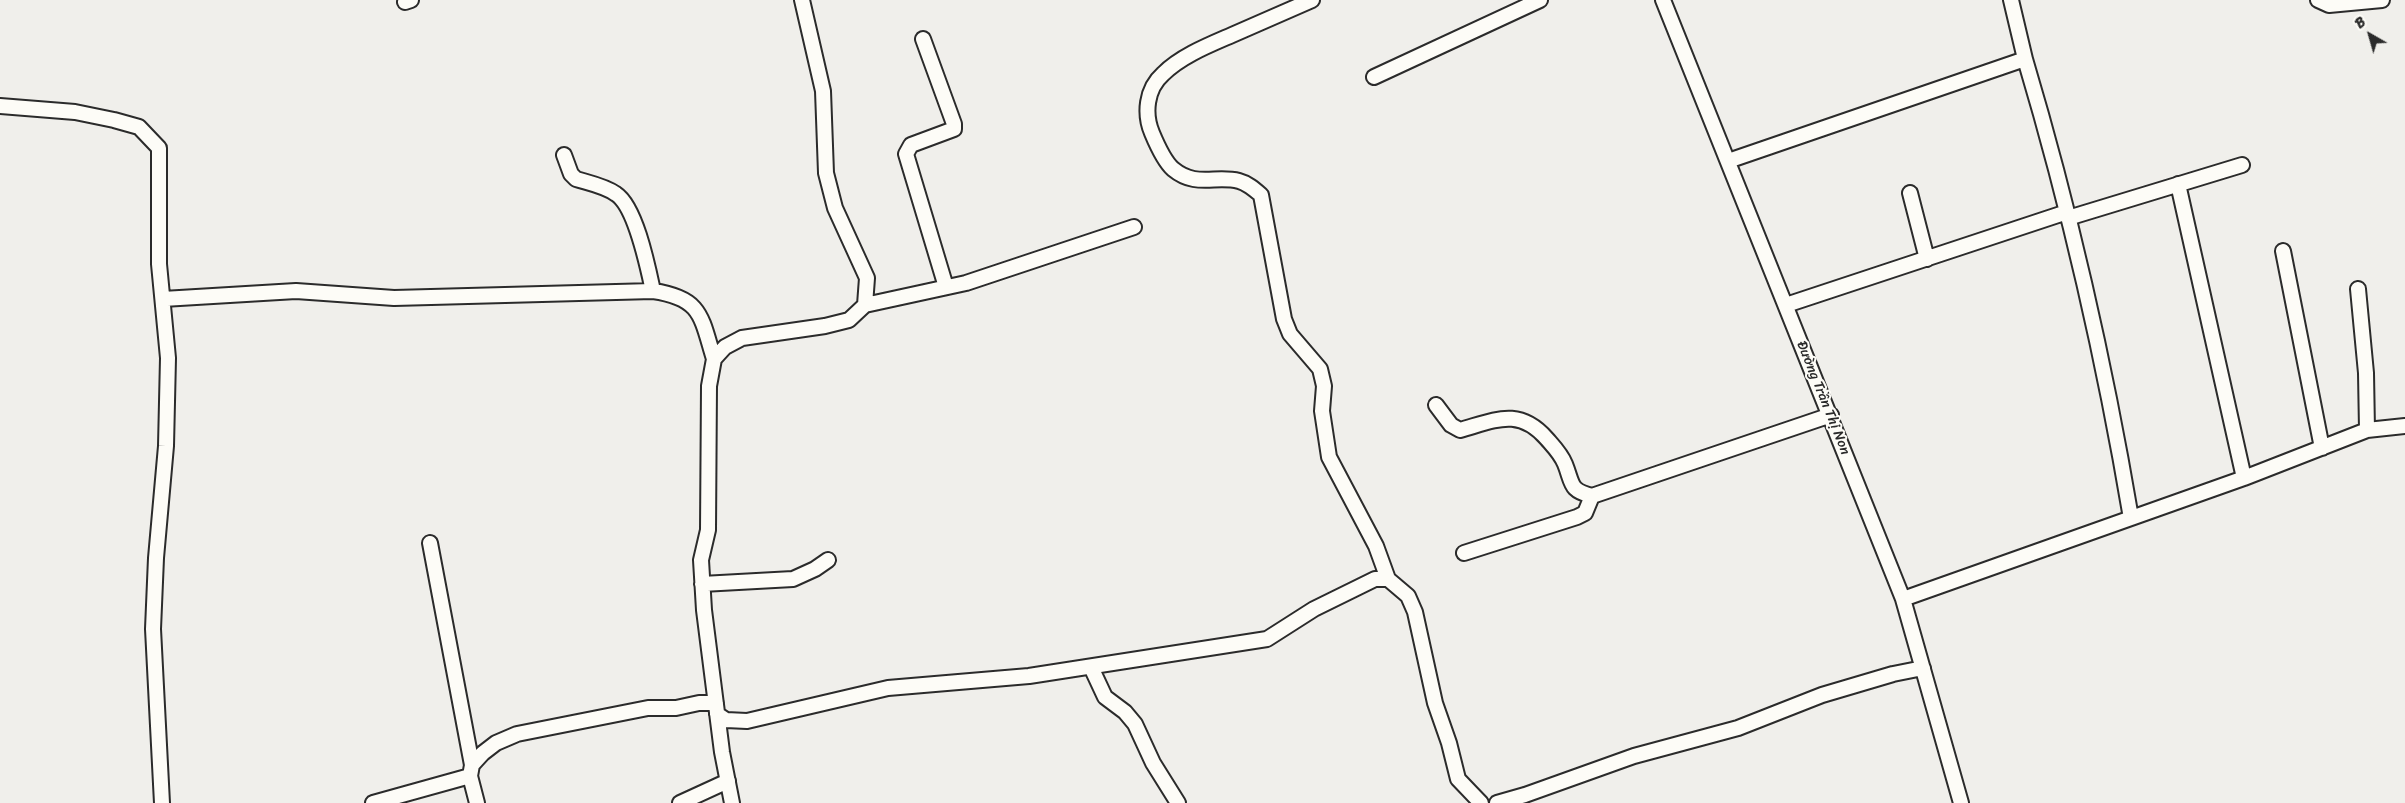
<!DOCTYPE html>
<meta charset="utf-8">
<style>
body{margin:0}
#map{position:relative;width:2405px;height:803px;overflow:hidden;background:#f0efeb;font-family:Sriracha,sans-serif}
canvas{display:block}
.north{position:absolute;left:2345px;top:10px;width:50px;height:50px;-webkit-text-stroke:4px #fdfcf7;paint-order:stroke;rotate:322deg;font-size:14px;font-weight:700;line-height:20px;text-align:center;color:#2b2b2b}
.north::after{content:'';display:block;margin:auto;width:18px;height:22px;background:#2b2b2b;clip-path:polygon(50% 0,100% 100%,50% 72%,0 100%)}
</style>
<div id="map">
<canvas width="2405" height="803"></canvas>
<div class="north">B</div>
</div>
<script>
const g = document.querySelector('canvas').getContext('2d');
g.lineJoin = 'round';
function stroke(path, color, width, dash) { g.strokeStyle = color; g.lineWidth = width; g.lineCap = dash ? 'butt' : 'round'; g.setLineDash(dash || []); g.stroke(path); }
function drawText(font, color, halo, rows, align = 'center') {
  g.font = font + ' Sriracha,sans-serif'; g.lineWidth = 4; g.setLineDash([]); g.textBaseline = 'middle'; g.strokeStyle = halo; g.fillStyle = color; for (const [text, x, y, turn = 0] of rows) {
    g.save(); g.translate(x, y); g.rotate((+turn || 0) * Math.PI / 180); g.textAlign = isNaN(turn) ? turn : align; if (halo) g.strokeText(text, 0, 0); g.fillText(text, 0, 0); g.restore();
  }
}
const minor = new Path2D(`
 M1312 0C1285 12 1259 23 1232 35 1209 45 1181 56 1163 74 1146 89 1144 114 1152 133 1157 145 1164 161 1173 169 1196 188 1215 175 1239 181 1247 183 1254 189 1261 195L1284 319 1290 334 1320 369 1324 386 1322 411 1329 457 1376 546 1388 579
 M1663 0 1903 599 1961 803
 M2011 0 2025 59
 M2318 0 2329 5 2382 0
 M405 2 411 0
 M923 39 954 124V129L911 145 906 154 946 287
 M1374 77 1540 0
 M0 106 75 112 114 120 139 127 159 148V264L168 358 166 446 156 558 153 629 162 803
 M564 155 571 174 576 179C589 183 605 186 616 194 636 207 648 268 653 291
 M1728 161 2025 59C2070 210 2105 364 2131 518
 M2178 184 2244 478
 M1910 193 1927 259
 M2068 218 2242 165
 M2283 251 2322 448
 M2358 289 2366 373 2367 430
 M163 299 296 291 394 298 653 291C702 298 701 317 714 359
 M865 305 966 283 1134 227
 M1786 305 2067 212
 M1436 405 1451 425 1460 430C1496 420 1519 407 1547 439 1554 447 1561 454 1565 464 1573 484 1569 490 1592 496
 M430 543 472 765
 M1464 553 1577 517 1585 513 1592 496 1831 415
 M702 584 793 579 815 569 828 560
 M1903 599 2244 478 2367 430 2405 426
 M1091 667 1105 697 1125 712 1135 724 1153 763 1178 803
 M717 714 726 720 747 721 888 688 1029 676 1267 639 1314 609 1375 579H1388L1408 596 1415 612 1435 703 1449 743 1458 779 1481 803
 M470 776 477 803
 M373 803 470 776 472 765 483 753 496 743 517 734 648 708H676L699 703H716
 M680 803 728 781
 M732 803 722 752 704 610 701 560 708 530 709 386 714 359 725 347 742 338 825 326 849 320 865 305 867 278 835 208 826 173 823 91 802 0
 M1497 803 1525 795 1634 756 1738 728 1822 695 1893 674 1923 668`);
stroke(minor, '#2b2b2b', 18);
stroke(minor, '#fdfcf7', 14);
drawText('14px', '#2b2b2b', '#fdfcf7', [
 ["Đường Trần Thị Non",1823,398,68]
]);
</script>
